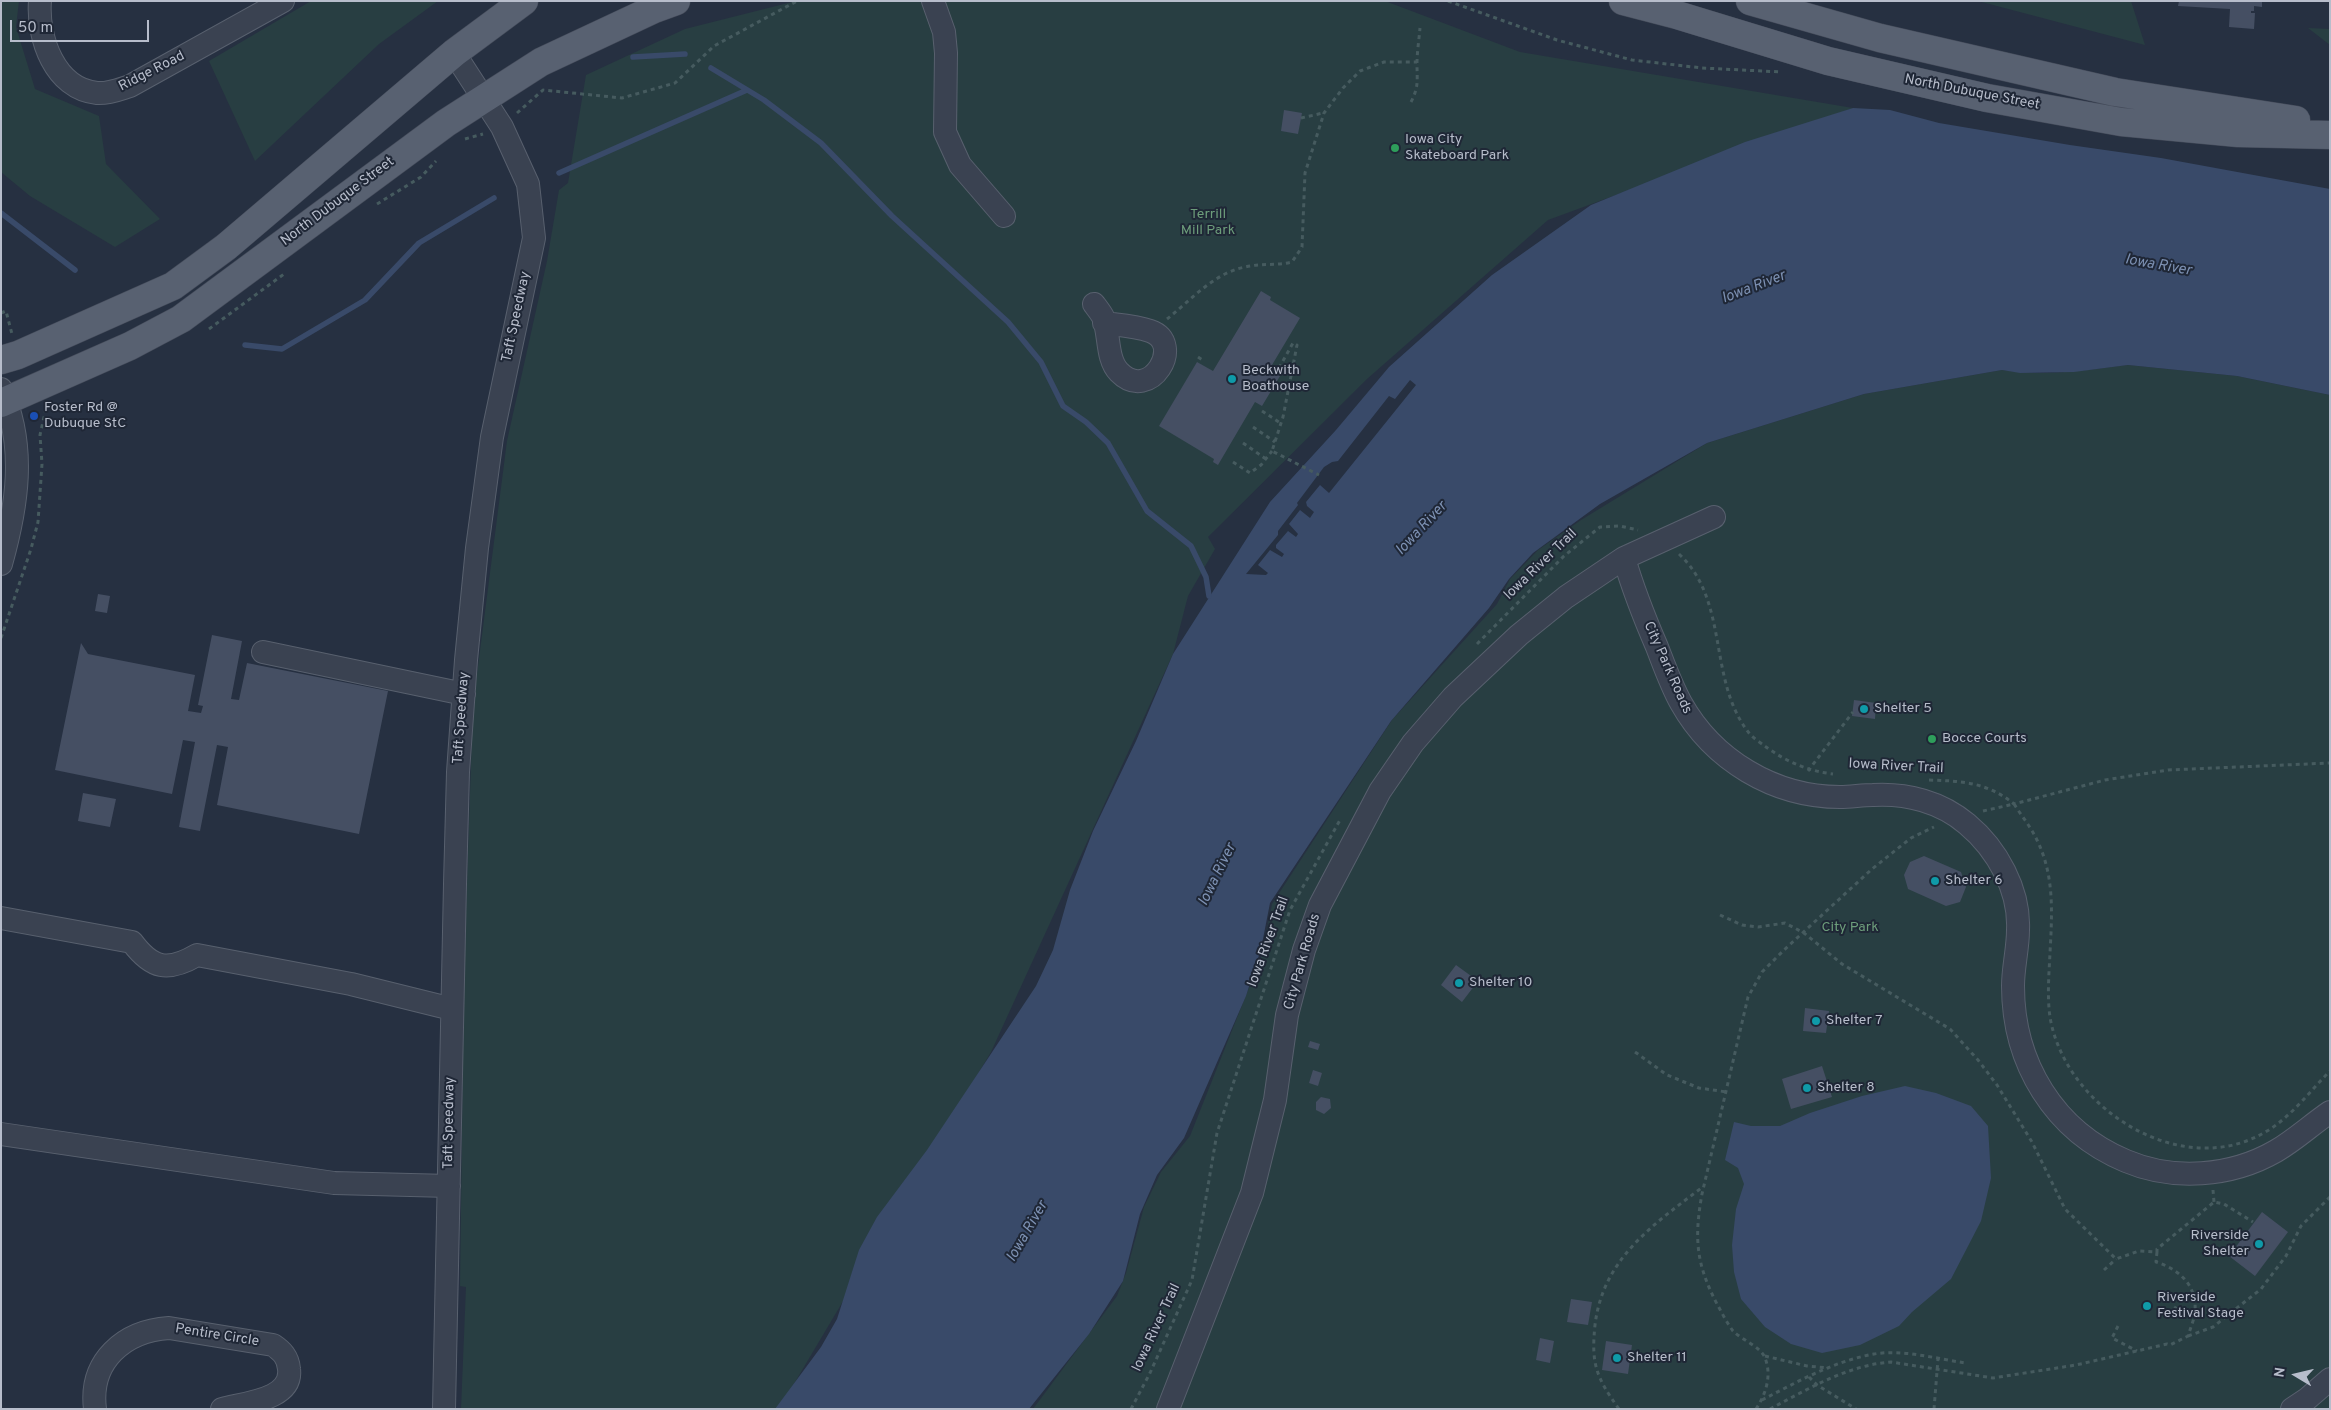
<!DOCTYPE html>
<style>
body{margin:0}
#map{position:relative;width:2331px;height:1410px;overflow:hidden;background:#263041;font-family:Overpass,sans-serif}
canvas{display:block}
.frame{position:absolute;inset:0;border:2px solid #b7bdcb;pointer-events:none}
.north{position:absolute;left:2271px;top:1350px;width:50px;height:50px;-webkit-text-stroke:4px #1f2736;paint-order:stroke;rotate:279deg;font-size:14px;font-weight:700;line-height:20px;text-align:center;color:#b7bdcb}
.north::after{content:'';display:block;margin:auto;width:18px;height:22px;background:#b7bdcb;clip-path:polygon(50% 0,100% 100%,50% 72%,0 100%)}
.scale{position:absolute;left:10px;top:20px;width:139px;height:22px;box-sizing:border-box;border:2px solid #b7bdcb;border-top:0;padding-left:6px;font-size:15px;line-height:18px;white-space:nowrap;color:#b7bdcb;-webkit-text-stroke:4px #1f2736;paint-order:stroke}
</style>
<div id="map">
<canvas width="2331" height="1410"></canvas>
<div class="frame"></div>
<div class="north">N</div>
<div class="scale">50 m</div>
</div>
<script>
const g = document.querySelector('canvas').getContext('2d');
g.lineJoin = 'round';
function fillPath(path, color) { g.fillStyle = color; g.fill(path, 'evenodd'); }
function stroke(path, color, width, dash) { g.strokeStyle = color; g.lineWidth = width; g.lineCap = dash ? 'butt' : 'round'; g.setLineDash(dash || []); g.stroke(path); }
function drawText(font, color, halo, rows, align = 'center') {
  g.font = font + ' Overpass,sans-serif'; g.lineWidth = 4; g.setLineDash([]); g.textBaseline = 'middle'; g.strokeStyle = halo; g.fillStyle = color; for (const [text, x, y, turn = 0] of rows) {
    g.save(); g.translate(x, y); g.rotate((+turn || 0) * Math.PI / 180); g.textAlign = isNaN(turn) ? turn : align; if (halo) g.strokeText(text, 0, 0); g.fillText(text, 0, 0); g.restore();
  }
}
fillPath(new Path2D(`
 M1 1H19L16 27 35 89 99 116 106 164 160 219 115 247 30 196 1 172Z
 M311 1H438L379 44 255 161 209 61Z
 M796 1H1385L1520 52 1853 108 1548 220 1367 379 1208 537 1215 549 1188 596 1173 654 991 1052 779 1409H461L466 1287 460 1286 464 972 473 705 507 441 547 261 559 190 568 183 586 75 685 29Z
 M1978 1H2131L2145 45Z
 M2308 28 2330 29V45Z
 M2128 365 2237 376 2330 395V1409H1033L1117 1296 1126 1273 1144 1207 1161 1172 1190 1136 1262 955 1272 904 1392 720 1497 604 1510 579 1538 550 1581 520 1707 443 1864 394 2002 370C2044 377 2086 370 2128 365Z`), '#283e42');
fillPath(new Path2D(`
 M1853 108 1890 110 1939 123 2070 145 2161 158 2330 189V395L2237 376 2128 365 2074 372 2020 373 2002 370 1864 394 1707 443 1600 504 1533 553 1509 579 1489 608 1391 721 1270 903 1261 949 1246 996 1184 1138 1157 1175 1140 1214 1123 1281 1089 1334 1029 1409H775L821 1347 837 1319 859 1250 877 1217 927 1150 1036 986 1053 950 1070 890 1093 831 1136 741 1173 654 1270 502 1336 430 1389 367 1492 275 1591 205 1745 142Z
 M1905 1086 1936 1093 1971 1106 1988 1126 1991 1178 1981 1221 1951 1279 1912 1312 1899 1326 1860 1345 1822 1353 1791 1344 1765 1327 1741 1299 1734 1272 1732 1245 1736 1209 1744 1184 1738 1168 1725 1160 1734 1122 1751 1126H1780L1810 1113 1862 1096Z`), '#394a69');
fillPath(new Path2D(`
 M1410 380 1416 385 1329 493 1320 485 1306 502 1307 506 1314 512 1310 518 1300 510 1289 524 1298 534 1296 537 1288 531 1276 545V548L1284 554 1282 557 1270 550 1258 565 1268 573 1266 575 1246 574 1278 535V531L1298 505 1297 503 1324 467 1332 462 1338 461 1389 396 1395 399Z`), '#263041');
stroke(new Path2D(`
 M633 57 685 54
 M711 68 764 100 821 143 892 216 1008 322 1041 362 1063 406 1086 422 1108 443 1147 511 1191 546 1206 577 1209 596
 M559 173 747 90
 M1 213 75 270
 M245 345 282 349 365 300 419 243 494 198`), '#394a69', 5.5);
fillPath(new Path2D(`
 M2179 1H2262V7L2254 6V11H2251V13H2255L2254 29 2229 27 2230 9 2178 6Z
 M1284 110 1302 113 1298 134 1281 131Z
 M1261 291 1271 297 1270 300 1300 318 1272 365 1283 371 1262 406 1255 402 1218 465 1213 462 1214 459 1159 426 1197 362 1213 371Z
 M98 594 110 596 107 613 95 611Z
 M212 635 242 641 231 699 239 700 247 663 388 691 359 834 217 805 228 747 217 745 200 831 179 827 195 742 183 740 172 794 55 770 81 643 88 654 195 675 188 711 201 713 203 706 198 705Z
 M1854 700 1876 703 1875 719 1852 716Z
 M83 793 116 799 110 827 78 821Z
 M1924 856 1961 872 1966 887 1960 902 1946 906 1908 889 1904 875 1910 862Z
 M1456 965 1478 981 1462 1002 1441 985Z
 M1805 1008 1829 1011 1826 1033 1803 1031Z
 M1310 1041 1320 1044 1318 1050 1308 1047Z
 M1822 1066 1832 1097 1791 1109 1782 1079Z
 M1313 1070 1322 1073 1318 1086 1309 1083Z
 M1321 1097 1330 1099 1331 1108 1324 1114 1316 1110V1102Z
 M2262 1212 2288 1232 2255 1276 2229 1256Z
 M1571 1299 1592 1302 1588 1325 1567 1322Z
 M1540 1338 1554 1341 1550 1363 1536 1360Z
 M1606 1341 1632 1345 1628 1374 1602 1370Z`), '#454f63');
const minor = new Path2D(`
 M40 1C37 38 55 89 97 93 109 94 120 89 130 86L283 1
 M933 1 944 32 946 53 945 132 960 165 1004 216
 M1094 304C1097 308 1101 313 1103 317 1110 333 1106 359 1119 372 1150 404 1186 343 1150 331 1136 326 1119 325 1104 323
 M1 389C27 446 17 507 1 564
 M1624 558C1633 589 1644 617 1657 647 1664 665 1671 685 1681 703 1713 760 1774 797 1840 797 1851 797 1862 795 1873 795 1907 793 1941 802 1967 824 1997 849 2020 890 2018 930 2018 949 2013 967 2013 986 2013 1063 2054 1131 2126 1161 2173 1181 2231 1177 2276 1151 2295 1140 2311 1125 2330 1112
 M263 652 464 694
 M1 918 132 942C152 969 168 972 197 955L351 984 452 1009
 M1 1134 334 1183 449 1186
 M95 1409C89 1361 124 1331 169 1328L273 1345C282 1351 288 1357 289 1369 293 1400 244 1403 222 1409
 M444 1409 455 884 458 772 466 660 477 548 492 437 534 238 528 184 502 127 454 53
 M1168 1409 1252 1193 1275 1100 1287 1015 1304 950 1320 905 1380 791 1413 743 1453 697 1519 635 1566 597 1624 558 1714 517
 M2292 1409 2307 1399 2330 1379`);
const major = new Path2D(`
 M1623 1 1677 15 1828 61 1987 98 2121 122 2238 133 2330 135
 M1750 1 1880 38 2115 92 2296 120
 M1 360 18 355 173 286 226 247 454 53 524 1
 M1 403 130 346 181 319 446 123 541 62 654 9 676 1`);
stroke(minor, '#58606e', 24);
stroke(major, '#444b5a', 29);
stroke(new Path2D(`
 M1448 1 1557 40 1632 60 1702 68 1782 72
 M1411 102C1419 86 1417 81 1417 64 1417 52 1419 40 1420 28
 M517 113 543 90 622 98 675 83 714 46 797 1
 M1301 118 1323 113
 M465 139 483 134
 M377 204 421 177 436 161
 M1 313 6 311 12 334
 M1167 319C1191 300 1214 273 1245 267 1261 263 1276 266 1292 262L1302 247 1305 173 1324 113 1343 88 1360 71 1384 62H1417
 M209 329 284 274
 M1198 357 1204 361
 M1279 368 1293 343 1297 345 1283 417 1272 451 1319 475
 M1262 411 1282 424
 M1253 427 1275 442
 M1243 443 1266 459
 M1233 462 1250 473 1261 465 1272 451
 M1679 554C1730 601 1707 680 1749 733 1753 738 1761 743 1766 747 1787 762 1808 771 1833 774
 M1 638 31 549 38 522 42 464 40 435 46 408
 M1477 644 1564 556 1600 527 1620 526 1638 530
 M1808 771 1853 712
 M1929 780C1961 781 1987 782 2014 804L2105 780 2168 770 2330 763
 M1983 811 2014 804C2021 815 2030 826 2036 838 2055 875 2052 914 2050 953 2049 974 2047 996 2050 1017 2065 1108 2182 1183 2267 1131 2292 1116 2310 1091 2330 1071
 M1720 915 1742 925 1758 927 1785 923 1804 933 1842 964 1950 1029 1978 1060 1997 1085 2032 1142 2065 1209 2116 1259 2139 1251 2157 1252V1249L2214 1202 2224 1204 2253 1222
 M1635 1052 1667 1075 1699 1088 1727 1092
 M2213 1190 2214 1202
 M2157 1252 2156 1262C2182 1270 2200 1289 2194 1318L2174 1307
 M2104 1270 2116 1259
 M2118 1326 2112 1338 2137 1351
 M2188 1336 2213 1327 2261 1289 2286 1256 2301 1226 2330 1197
 M1765 1356 1807 1366 1829 1368
 M1809 1377 1817 1385 1856 1409
 M1762 1400C1797 1382 1834 1361 1874 1354 1903 1349 1937 1359 1966 1363
 M1131 1409 1150 1373 1192 1280 1217 1133 1290 910 1340 820
 M1619 1409C1596 1377 1591 1364 1595 1325 1603 1258 1654 1224 1704 1186
 M1756 1409C1766 1394 1772 1375 1765 1358 1761 1347 1742 1340 1733 1331 1727 1323 1722 1313 1717 1304 1696 1264 1694 1238 1702 1194L1748 997 1762 972 1784 950 1872 869 1911 838 1934 827
 M1770 1409C1808 1389 1848 1365 1891 1362L1993 1378 2076 1365 2167 1344 2170 1345 2188 1336 2194 1318
 M1934 1409 1938 1359`), '#465b5f', 3, [4, 4]);
stroke(minor, '#3a4251', 22);
stroke(major, '#586171', 28);
for (const [x, y, r, color] of [
 [1395,148,5,"#2e9e5b"],
 [1232,379,5,"#0f9aa8"],
 [34,416,5,"#1a4fb4"],
 [1864,709,5,"#0f9aa8"],
 [1932,739,5,"#2e9e5b"],
 [1935,881,5,"#0f9aa8"],
 [1459,983,5,"#0f9aa8"],
 [1816,1021,5,"#0f9aa8"],
 [1807,1088,5,"#0f9aa8"],
 [2259,1244,5,"#0f9aa8"],
 [2147,1306,5,"#0f9aa8"],
 [1617,1358,5,"#0f9aa8"]
]) { const dot = new Path2D(); dot.arc(x, y, r, 0, 2 * Math.PI); g.fillStyle = color; g.fill(dot); stroke(dot, '#1f2736', 2); }
drawText('14px', '#b7bdcb', '#1f2736', [
 ["Ridge Road",152,72,-27],
 ["North Dubuque Street",1972,93,11],
 ["North Dubuque Street",338,202,-37],
 ["Taft Speedway",517,317,-78],
 ["Iowa River Trail",1541,565,-44],
 ["City Park Roads",1667,668,66],
 ["Taft Speedway",462,718,-86],
 ["Iowa River Trail",1896,767,3],
 ["Iowa River Trail",1269,942,-70],
 ["City Park Roads",1303,962,-74],
 ["Taft Speedway",450,1123,-89],
 ["Iowa River Trail",1157,1328,-65],
 ["Pentire Circle",217,1336,9]
]);
drawText('14px', '#b7bdcb', '#1f2736', [
 ["Iowa City",1405,140],
 ["Skateboard Park",1405,156],
 ["Beckwith",1242,371],
 ["Boathouse",1242,387],
 ["Foster Rd @",44,408],
 ["Dubuque StC",44,424],
 ["Shelter 5",1874,709],
 ["Bocce Courts",1942,739],
 ["Shelter 6",1945,881],
 ["Shelter 10",1469,983],
 ["Shelter 7",1826,1021],
 ["Shelter 8",1817,1088],
 ["Riverside",2249,1236,"right"],
 ["Shelter",2249,1252,"right"],
 ["Riverside",2157,1298],
 ["Festival Stage",2157,1314],
 ["Shelter 11",1627,1358]
], 'left');
drawText('14px', '#6d9d7b', '#1f2736', [
 ["Terrill",1208,215],
 ["Mill Park",1208,231],
 ["City Park",1850,928]
]);
drawText('italic 15px', '#7d91b3', '#1f2736', [
 ["Iowa River",2158,266,10],
 ["Iowa River",1754,288,-21],
 ["Iowa River",1422,529,-47],
 ["Iowa River",1218,875,-64],
 ["Iowa River",1028,1232,-60]
]);
</script>
